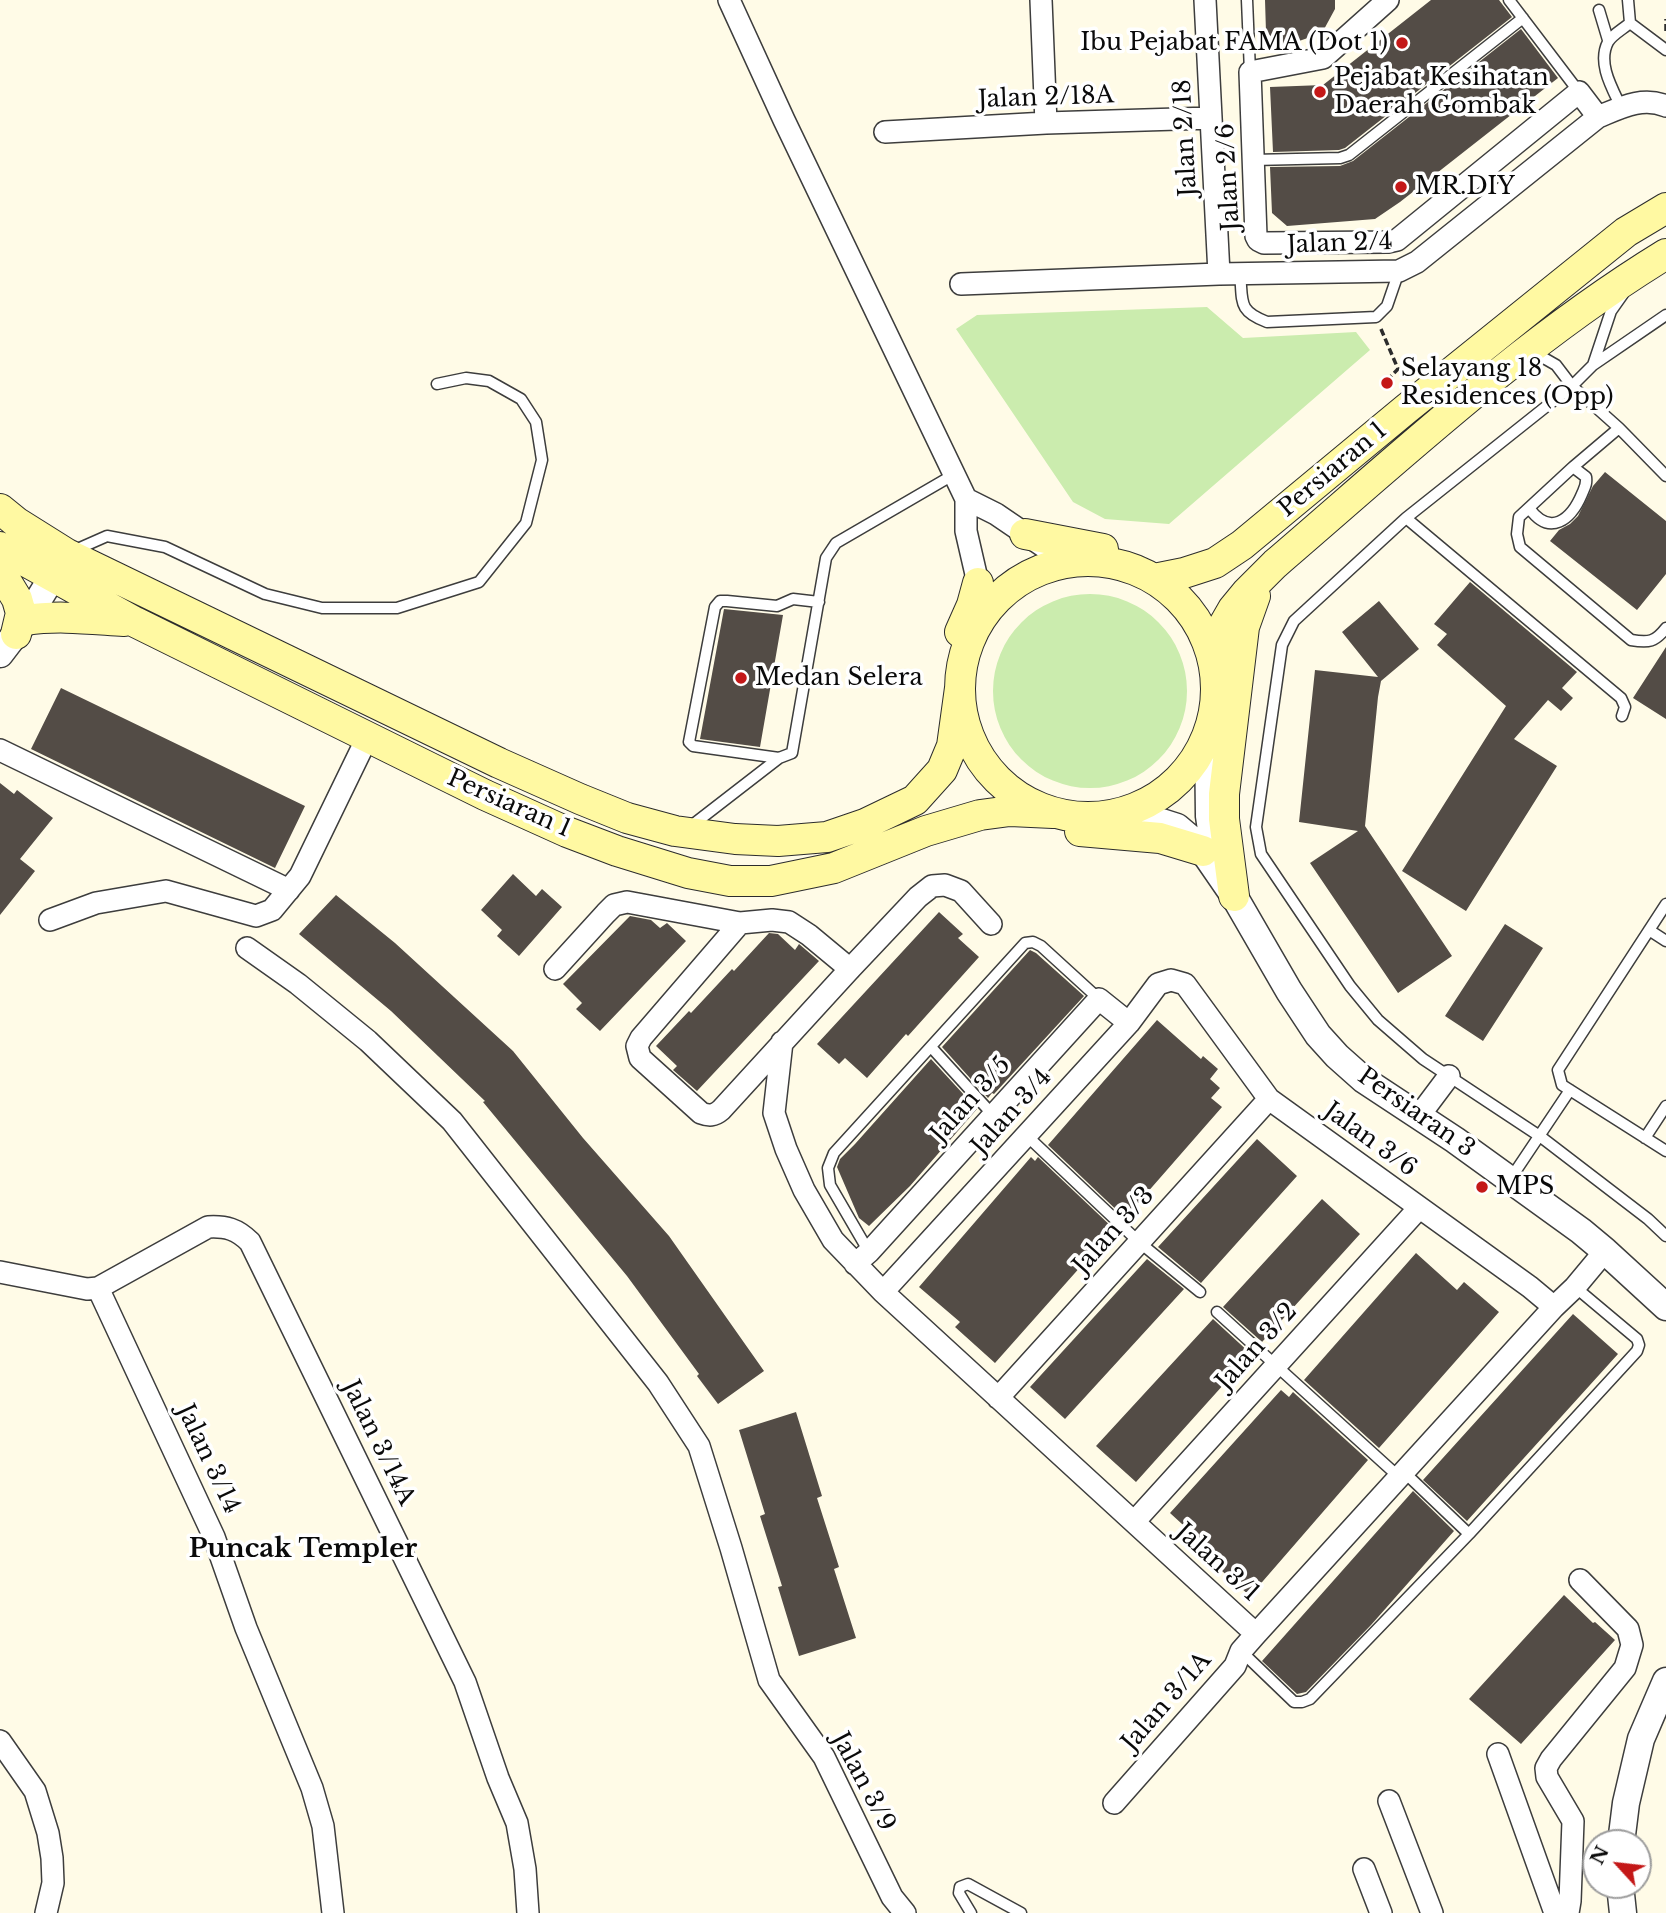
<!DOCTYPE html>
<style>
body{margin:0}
#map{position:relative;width:1666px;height:1913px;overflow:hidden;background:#fffbe7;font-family:"Libre Baskerville",serif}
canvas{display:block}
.north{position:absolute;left:1582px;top:1829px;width:70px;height:70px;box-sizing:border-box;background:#fff;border:2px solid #9d9d9d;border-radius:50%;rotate:297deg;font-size:19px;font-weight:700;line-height:28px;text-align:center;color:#0a0a0a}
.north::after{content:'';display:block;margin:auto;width:24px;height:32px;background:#c41818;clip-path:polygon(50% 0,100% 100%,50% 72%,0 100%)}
</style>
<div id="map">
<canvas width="1666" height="1913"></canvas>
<div class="north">N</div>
</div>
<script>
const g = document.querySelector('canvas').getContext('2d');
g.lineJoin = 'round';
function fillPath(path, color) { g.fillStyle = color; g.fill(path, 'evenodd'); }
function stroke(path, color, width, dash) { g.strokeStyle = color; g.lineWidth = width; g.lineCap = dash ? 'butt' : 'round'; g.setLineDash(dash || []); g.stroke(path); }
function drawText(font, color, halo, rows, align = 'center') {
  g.font = font + ' "Libre Baskerville",serif'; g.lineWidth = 7; g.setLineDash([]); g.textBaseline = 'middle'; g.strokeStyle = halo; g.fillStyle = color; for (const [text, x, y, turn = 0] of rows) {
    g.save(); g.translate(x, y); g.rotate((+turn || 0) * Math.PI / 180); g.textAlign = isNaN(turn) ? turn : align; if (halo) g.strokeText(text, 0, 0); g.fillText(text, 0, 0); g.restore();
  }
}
fillPath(new Path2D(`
 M1207 307 1243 338 1356 332 1370 350 1169 524 1105 519 1073 502 956 329 977 315Z
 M993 691a97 97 0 1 1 194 0a97 97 0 1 1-194 0Z`), '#cbecae');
fillPath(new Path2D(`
 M1265 0H1335V9L1322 33 1282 47 1266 32Z
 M1431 0H1499L1512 17 1345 148 1339 150 1273 152 1270 87 1323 85Z
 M1521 29 1558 78 1400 202 1375 219 1287 226 1272 213 1270 167 1340 166 1353 161Z
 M1605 472 1666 521V574L1637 610 1550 541 1559 530 1570 524 1578 516 1593 486Z
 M1470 582 1577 672 1562 688 1573 698 1561 711 1548 700 1514 739 1557 766 1466 911 1402 871 1506 706 1437 645 1447 634 1434 624Z
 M1379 601 1419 649 1381 681 1378 697 1365 826 1452 956 1398 993 1310 863 1358 831 1299 822 1315 670 1378 677 1342 632Z
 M724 609 783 615 760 747 700 739Z
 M1666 647V719L1633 698Z
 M61 688 305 806 275 868 31 749Z
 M0 783 14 794 17 790 53 818 20 859 35 871 0 915Z
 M513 874 536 896 542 889 562 907 519 956 497 936 502 930 481 910Z
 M336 895 395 943 513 1051 583 1138 669 1236 764 1371 718 1404 697 1376 699 1374 627 1276 483 1102 485 1101 391 1011 299 934Z
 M939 912 963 934 958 938 979 957 908 1036 906 1034 867 1078 845 1058 839 1064 817 1044Z
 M630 916 651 920 660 928 667 923 686 941 600 1031 576 1009 582 1003 563 984Z
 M1505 924 1543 948 1483 1041 1445 1016Z
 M769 933 778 934 795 950 799 944 819 961 697 1091 673 1070 677 1066 656 1046 689 1011 691 1013 732 969 734 971Z
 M1030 950 1036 953 1084 996 994 1094 992 1093 988 1098 942 1047Z
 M1157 1020 1201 1059 1203 1056 1218 1069 1210 1079 1220 1088 1211 1098 1222 1107 1125 1218 1048 1145Z
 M931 1059 977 1109 910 1186 869 1226 859 1218 837 1167 840 1159 855 1144Z
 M1257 1139 1297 1176 1201 1283 1158 1247Z
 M1031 1157 1035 1161 1038 1157 1114 1229 995 1363 955 1327 960 1322 919 1287Z
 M1322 1199 1360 1234 1262 1342 1223 1307Z
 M1416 1253 1457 1290 1464 1282 1499 1312 1379 1448 1304 1380Z
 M1147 1259 1184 1289 1065 1419 1030 1387Z
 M1573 1314 1618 1354 1467 1521 1423 1480Z
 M1213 1319 1251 1354 1136 1482 1096 1446Z
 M1281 1390 1289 1397 1293 1392 1368 1460 1250 1596 1212 1562 1217 1556 1170 1513Z
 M796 1412 822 1496 817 1498 839 1567 834 1569 856 1638 799 1656 778 1587 782 1586 760 1516 765 1514 739 1430Z
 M1413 1491 1454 1531 1371 1625 1306 1692 1297 1694 1262 1661Z
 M1564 1595 1593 1623 1595 1622 1615 1640 1521 1744 1469 1699Z`), '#534c46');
const service = new Path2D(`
 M1247 0 1250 72
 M1509 0 1579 92
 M1628 0 1630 23
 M1599 10 1608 40
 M1621 107C1612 88 1597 63 1608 42 1612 35 1623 29 1630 23L1666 50
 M1253 160 1340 158 1349 155 1523 18
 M1240 273C1243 301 1237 311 1267 322L1376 317 1387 306 1399 271
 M1666 315 1593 365 1572 386 1406 518 1294 621 1282 645 1256 827 1261 854 1350 986 1378 1020 1423 1059 1541 1137 1648 1219 1666 1236
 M1532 355 1542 357 1556 365 1572 386 1619 428 1666 476
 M1593 365 1611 311 1623 294
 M1619 428 1573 467 1519 517 1517 534 1520 547 1631 640C1649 643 1655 642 1666 628
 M1529 508C1550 537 1571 520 1582 494 1585 487 1587 484 1586 477L1573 467
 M1406 518 1621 698 1625 707 1622 716
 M73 551 107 536 165 547 265 594 322 608H397L479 582 526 523 542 460 536 422 521 399 489 381 466 378 437 384
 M779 758 693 746 689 742 715 607 720 601H727L777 606 793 599 819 602
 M688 826 695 823 779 758 792 753 826 558 836 543 953 475
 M1666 904 1558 1070 1562 1085 1666 1151
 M1649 930 1666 941
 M931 1047 993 1115
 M1026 1135 1139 1242 1200 1292
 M1645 1138 1666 1106
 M1511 1178 1570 1090
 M869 1252 830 1185 828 1168 834 1153 1025 943 1033 942 1041 946 1099 999
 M1217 1312 1399 1477
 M1404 1472 1469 1534
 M1241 1651 1294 1702H1302L1310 1699 1469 1534 1637 1351 1639 1345 1637 1339 1575 1287
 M971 1913 959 1893 960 1887 968 1884 1021 1913`);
const minor = new Path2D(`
 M729 0 784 120 966 499V531L978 583 979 597
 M1041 0 1046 123
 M1205 0 1219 274
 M1388 0 1323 58 1250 72 1256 236 1258 240 1264 243 1388 242 1397 240 1579 92 1598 117
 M885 132 1046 123 1210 118
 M961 284 1219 274 1399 271 1417 262 1598 117C1620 108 1642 96 1666 106
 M966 499 996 514 1068 563
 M0 750 289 890
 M50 920 96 903 166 891 256 916 272 910 300 876 367 738
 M740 923 641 1038 637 1046 640 1058 701 1113C709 1116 714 1116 721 1110L850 969 918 897 932 886 945 885 961 891 991 924
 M247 948 298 984 368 1041 452 1121 658 1383 699 1446 731 1548 769 1680 824 1757 892 1897 905 1913
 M555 969 606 913 614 905 627 902 740 923 772 920 789 922 809 935 850 969
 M782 1042 774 1113 786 1149 804 1190 833 1240 883 1292 1256 1634
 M1419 1116 1449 1076
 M855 1264 869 1252 1099 999 1129 1023
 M0 1272 87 1289 98 1288 208 1227C226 1226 237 1229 250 1242L465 1682 498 1778 517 1823 525 1869 528 1913
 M98 1288 214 1537 246 1628 312 1788 323 1826 333 1913
 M883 1292 1129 1023 1158 984 1171 980 1185 984 1269 1099 1530 1287 1554 1307
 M998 1398 1269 1099
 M1134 1522 1419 1208
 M0 1741 35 1791 48 1833 52 1858 53 1883 46 1913
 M1498 1754 1555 1913
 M1389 1801 1432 1913
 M1114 1803 1235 1666 1241 1651 1256 1634 1554 1307 1575 1287 1605 1251
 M1364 1869 1381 1913
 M1568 1913 1570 1901 1573 1821 1547 1777 1546 1768 1551 1759 1625 1668 1632 1645 1628 1629 1580 1580`);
const tertiary = new Path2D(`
 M0 654 26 620 64 558
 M1208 734 1209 816 1214 850
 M1113 815 1155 820 1177 827 1190 838 1203 851 1234 896 1289 991 1318 1035 1337 1056 1364 1080 1455 1140 1581 1231 1605 1251 1666 1307
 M1621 1843 1626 1803 1641 1739 1666 1681
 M1620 1885 1623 1913`);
const secondary = new Path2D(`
 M0 509 16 522 67 554 499 763 580 799 627 818 675 831 735 839 778 841 827 837 865 824 915 800 942 770 952 746 960 688
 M1025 534 1103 549
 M0 547 135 622 485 795 567 832 617 851 688 873 730 881H771L834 868 926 831 980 815 1010 811 1053 813
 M960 689a128 128 0 1 1 256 0a128 128 0 1 1-256 0Z
 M0 571 17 599 21 613 16 634
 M1154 579 1184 573 1215 563 1242 545 1406 409 1626 232 1666 208
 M26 620C58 615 91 619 124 621
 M960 632 972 605 978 583
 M1210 649 1233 609 1247 592 1275 564C1401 456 1524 341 1666 254
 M1080 831 1160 838 1203 851
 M1234 896 1224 819V794L1244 627 1255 596`);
stroke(service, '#3d3d3d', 13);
stroke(minor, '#3d3d3d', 24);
stroke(tertiary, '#3d3d3d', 29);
stroke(secondary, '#2c2c2c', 32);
stroke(new Path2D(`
 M1666 31V19
 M1381 329 1398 369 1391 376`), '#2c2c2c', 3.5, [7, 3.5]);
stroke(service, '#fff', 10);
stroke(minor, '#fff', 21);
stroke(tertiary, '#fff', 26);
stroke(secondary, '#fff9a2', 30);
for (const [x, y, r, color] of [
 [1402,43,7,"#c41818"],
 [1320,92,7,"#c41818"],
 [1401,187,7,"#c41818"],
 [1387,383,7,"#c41818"],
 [741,678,7,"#c41818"],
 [1482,1187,7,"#c41818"]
]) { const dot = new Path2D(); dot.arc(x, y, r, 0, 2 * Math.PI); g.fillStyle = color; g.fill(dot); stroke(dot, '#fff', 2.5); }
drawText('24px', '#0a0a0a', '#fff', [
 ["Ibu Pejabat FAMA (Dot 1)",1388,43,"right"],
 ["Pejabat Kesihatan",1334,78],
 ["Daerah Gombak",1334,106],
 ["MR.DIY",1415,187],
 ["Selayang 18",1401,369],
 ["Residences (Opp)",1401,397],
 ["Medan Selera",755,678],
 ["MPS",1496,1187]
], 'left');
drawText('24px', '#0a0a0a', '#fff', [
 ["Jalan 2/18A",1046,98,-2],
 ["Jalan 2/18",1186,138,-93],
 ["Jalan 2/6",1229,177,-93],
 ["Jalan 2/4",1340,244,-2],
 ["Persiaran 1",1333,470,-40],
 ["Persiaran 1",509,804,24],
 ["Jalan 3/5",971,1100,-48],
 ["Jalan 3/4",1012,1112,-48],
 ["Persiaran 3",1416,1113,35],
 ["Jalan 3/6",1370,1140,36],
 ["Jalan 3/3",1114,1231,-48],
 ["Jalan 3/2",1257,1347,-48],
 ["Jalan 3/14A",378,1443,64],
 ["Jalan 3/14",208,1459,65],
 ["Jalan 3/1",1217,1563,42],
 ["Jalan 3/1A",1167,1702,-49],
 ["Jalan 3/9",863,1782,62]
]);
drawText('bold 26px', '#0a0a0a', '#fff', [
 ["Puncak Templer",303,1550]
]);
</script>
